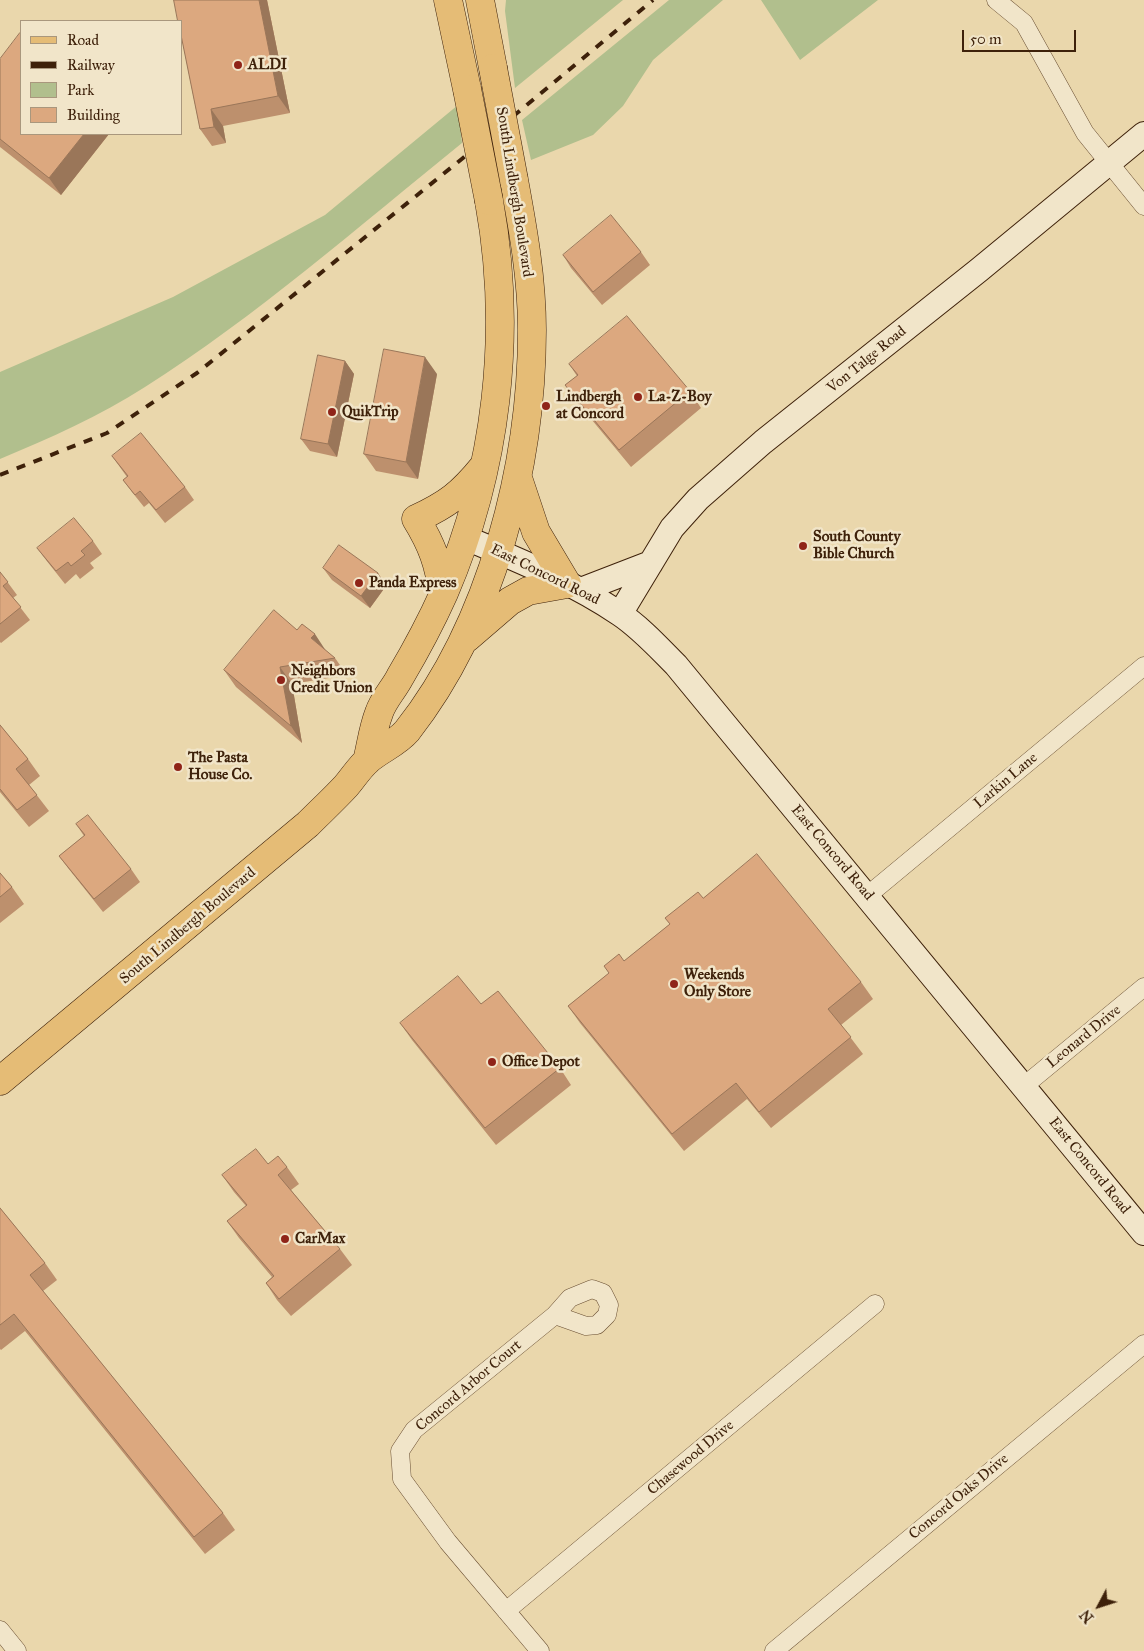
<!DOCTYPE html>
<style>
body{margin:0}
#map{position:relative;width:1144px;height:1651px;overflow:hidden;background:#ead7ac;font-family:"IM FELL Great Primer",serif}
canvas{display:block}
.legend{position:absolute;left:20px;top:20px;width:162px;height:115px;box-sizing:border-box;background:#f1e5c9;border:1px solid #a9977d;margin:0;padding:6px 9px;list-style:none;font-size:15px;color:#3e210a}
.legend li{display:flex;align-items:center;gap:10px;height:25px}
.legend b{width:25px;border:1px solid #a9977d}
.north{position:absolute;left:1074px;top:1581px;width:50px;height:50px;-webkit-text-stroke:4px #f1e5c9;paint-order:stroke;rotate:230deg;font-size:14px;font-weight:700;line-height:20px;text-align:center;color:#3e210a}
.north::after{content:'';display:block;margin:auto;width:18px;height:22px;background:#3e210a;clip-path:polygon(50% 0,100% 100%,50% 72%,0 100%)}
.scale{position:absolute;left:962px;top:30px;width:114px;height:22px;box-sizing:border-box;border:2px solid #3e210a;border-top:0;padding-left:6px;font-size:15px;line-height:18px;white-space:nowrap;color:#3e210a;-webkit-text-stroke:4px #f1e5c9;paint-order:stroke}
</style>
<div id="map">
<canvas width="1144" height="1651"></canvas>
<ul class="legend">
<li><b style="height:6px;background:#e5bc76"></b>Road</li>
<li><b style="height:6px;background:#3e210a"></b>Railway</li>
<li><b style="height:14px;background:#b1bf8d"></b>Park</li>
<li><b style="height:14px;background:#dca87f"></b>Building</li>
</ul>
<div class="north">N</div>
<div class="scale">50 m</div>
</div>
<script>
const g = document.querySelector('canvas').getContext('2d');
g.lineJoin = 'round';
function fillPath(path, color) { g.fillStyle = color; g.fill(path, 'evenodd'); }
function stroke(path, color, width, dash) { g.strokeStyle = color; g.lineWidth = width; g.lineCap = dash ? 'butt' : 'round'; g.setLineDash(dash || []); g.stroke(path); }
function drawText(font, color, halo, rows, align = 'center') {
  g.font = font + ' "IM FELL Great Primer",serif'; g.lineWidth = 5; g.setLineDash([]); g.textBaseline = 'middle'; g.strokeStyle = halo; g.fillStyle = color; for (const [text, x, y, turn = 0] of rows) {
    g.save(); g.translate(x, y); g.rotate((+turn || 0) * Math.PI / 180); g.textAlign = isNaN(turn) ? turn : align; if (halo) g.strokeText(text, 0, 0); g.fillText(text, 0, 0); g.restore();
  }
}
fillPath(new Path2D(`
 M506 0H623L515 88 505 11Z
 M669 0H723L653 60 623 106 593 135 531 160 522 120Z
 M761 0H878L800 60Z
 M458 105 462 143C359 226 257 316 145 387 100 416 50 438 0 459V372L173 297 325 215Z`), '#b1bf8d');
const street = new Path2D(`
 M996 0 1024 23 1085 133 1144 206
 M867 896 1144 666
 M1024 1086 1144 987
 M506 1611 875 1304
 M0 1630 17 1651
 M540 1651 448 1542 402 1479 400 1451 414 1430 555 1315 586 1326 597 1325 607 1315 609 1305 603 1293 592 1289 570 1298 555 1315
 M774 1651 1144 1344`);
const secondary = new Path2D(`
 M466 538C518 560 573 582 620 614 641 628 658 647 676 665L1144 1233
 M581 590 651 563
 M620 614 672 528 698 499 763 442 979 270 1144 134`);
const primary = new Path2D(`
 M448 0 467 89
 M480 0 493 68
 M443 595C439 564 432 545 416 519 448 504 461 494 483 467
 M467 638 510 601 528 591 567 584 536 532 518 478
 M367 761C371 745 373 728 379 713 383 700 394 689 400 677 416 650 431 622 444 593 497 470 513 333 489 201
 M0 1081 308 824C321 811 334 799 346 786 353 778 359 768 368 760 379 750 397 743 407 731 492 623 532 465 532 330 532 279 523 229 514 180`);
stroke(street, '#694e32', 19);
stroke(secondary, '#3e210a', 26);
stroke(primary, '#3e210a', 29);
stroke(street, '#f1e5c9', 18);
stroke(secondary, '#f1e5c9', 24);
stroke(primary, '#e5bc76', 28);
stroke(new Path2D(`
 M0 475 107 433 197 373 463 158 653 0`), '#3e210a', 4, [9, 9]);
const primaryBridge = new Path2D(`
 M493 68 514 180
 M467 89 489 201`);
stroke(primaryBridge, '#3e210a', 29, []);
stroke(primaryBridge, '#e5bc76', 28);
fillPath(new Path2D(`
 M174 0H267L290 113 223 126 226 143 212 146 200 129Z
 M0 59 21 134H109L61 195 0 147Z
 M641 252 650 265 602 305 571 268 563 255Z
 M345 361 354 374 337 457 310 451 301 439Z
 M569 364 690 391 701 408 631 467 577 402 565 385 577 376Z
 M437 374 418 479 376 471 364 454Z
 M112 456 185 487 194 500 165 523 149 503 144 507 132 492 123 480 127 477Z
 M93 541 102 554 90 563 94 568 80 579 76 574 65 584 46 560 37 548Z
 M323 568 378 573 386 586 370 608 332 580Z
 M0 572 17 595 13 598 30 620 1 643 0 642Z
 M297 630 325 650 335 658 347 675 292 684 302 743 236 687 224 670Z
 M0 725 28 759 40 776 29 785 49 811 29 827 0 792Z
 M76 824 131 869 140 882 103 912 68 868 59 856 84 836Z
 M0 873 12 887 24 904 0 923Z
 M703 898 861 982 873 999 841 1025 863 1054 771 1128 747 1099 684 1151 580 1023 568 1006 609 973 604 966 624 961 670 924 665 918Z
 M481 1004 560 1068 571 1085 496 1145 412 1040 400 1023Z
 M268 1164 287 1167 299 1184 291 1190 340 1249 352 1265 291 1316 277 1300 266 1283 272 1277 239 1238 227 1221 246 1206 234 1192 222 1175Z
 M0 1208 45 1263 57 1280 43 1291 223 1513 235 1530 205 1554 25 1331 1 1350 0 1349Z`), '#bd906d');
fillPath(new Path2D(`
 M259 0H267L290 113 278 96Z
 M211 109 223 126 226 143 214 127Z
 M84 134H109L61 195 49 178Z
 M425 357 437 374 418 479 406 462Z
 M345 361 354 374 337 457 328 444Z
 M378 573 386 586 370 608 361 596Z
 M315 634 326 651 311 638Z
 M280 667 292 684 302 743 291 726Z`), '#9a7659');
const building = new Path2D(`
 M174 0H259L278 96 211 109 214 127 200 129 181 35V21H178Z
 M20 33 21 34V54L20 55 21 56V134H84L49 178 0 139V59Z
 M611 215 641 252 593 292 563 255Z
 M627 316 690 391 619 450 565 385 578 375 569 364Z
 M384 349 425 357 406 462 364 454Z
 M318 355 345 361 328 444 301 439Z
 M141 433 185 487 156 510 140 491 135 495 123 480 128 476 112 456Z
 M74 518 93 541 81 551 85 555 71 566 68 562 56 571 37 548Z
 M339 545 378 573 361 596 323 568Z
 M0 572 8 582 3 586 21 607 0 624Z
 M274 610 297 630 302 624 315 634 311 638 335 658 280 667 291 726 224 670Z
 M0 725 28 759 16 769 37 795 17 810 0 789Z
 M88 815 131 869 94 899 59 856 85 835 76 824Z
 M757 854 861 982 828 1009 851 1037 759 1112 736 1083 672 1134 568 1006 609 973 604 966 619 954 624 961 670 924 665 918 698 892 703 898Z
 M0 873 12 887 0 897Z
 M458 976 481 1004 498 991 560 1068 485 1128 400 1023Z
 M256 1149 268 1164 278 1156 287 1167 278 1175 340 1249 279 1299 266 1283 274 1276 227 1221 247 1205 222 1175Z
 M0 1208 45 1263 30 1275 223 1513 194 1537 14 1314 0 1325Z`);
fillPath(building, '#dca87f');
stroke(building, '#9a7659', 1);
for (const [x, y, r, color] of [
 [238,65,5,"#8f2418"],
 [638,397,5,"#8f2418"],
 [546,406,5,"#8f2418"],
 [332,412,5,"#8f2418"],
 [803,546,5,"#8f2418"],
 [359,583,5,"#8f2418"],
 [281,680,5,"#8f2418"],
 [178,767,5,"#8f2418"],
 [674,984,5,"#8f2418"],
 [492,1062,5,"#8f2418"],
 [285,1239,5,"#8f2418"]
]) { const dot = new Path2D(); dot.arc(x, y, r, 0, 2 * Math.PI); g.fillStyle = color; g.fill(dot); stroke(dot, '#f1e5c9', 2); }
drawText('bold 15px', '#3e210a', '#f1e5c9', [
 ["ALDI",248,65],
 ["Lindbergh",556,397],
 ["at Concord",556,414],
 ["La-Z-Boy",648,397],
 ["QuikTrip",342,412],
 ["South County",813,537],
 ["Bible Church",813,554],
 ["Panda Express",369,583],
 ["Neighbors",291,671],
 ["Credit Union",291,688],
 ["The Pasta",188,758],
 ["House Co.",188,775],
 ["Weekends",684,975],
 ["Only Store",684,992],
 ["Office Depot",502,1062],
 ["CarMax",295,1239]
], 'left');
drawText('15px', '#3e210a', '#f1e5c9', [
 ["South Lindbergh Boulevard",514,192,81],
 ["Von Talge Road",867,360,-39],
 ["East Concord Road",545,575,26],
 ["Larkin Lane",1006,781,-40],
 ["East Concord Road",832,853,50],
 ["South Lindbergh Boulevard",188,926,-40],
 ["Leonard Drive",1084,1037,-39],
 ["East Concord Road",1089,1166,51],
 ["Concord Arbor Court",469,1386,-40],
 ["Chasewood Drive",691,1458,-40],
 ["Concord Oaks Drive",959,1497,-40]
]);
</script>
